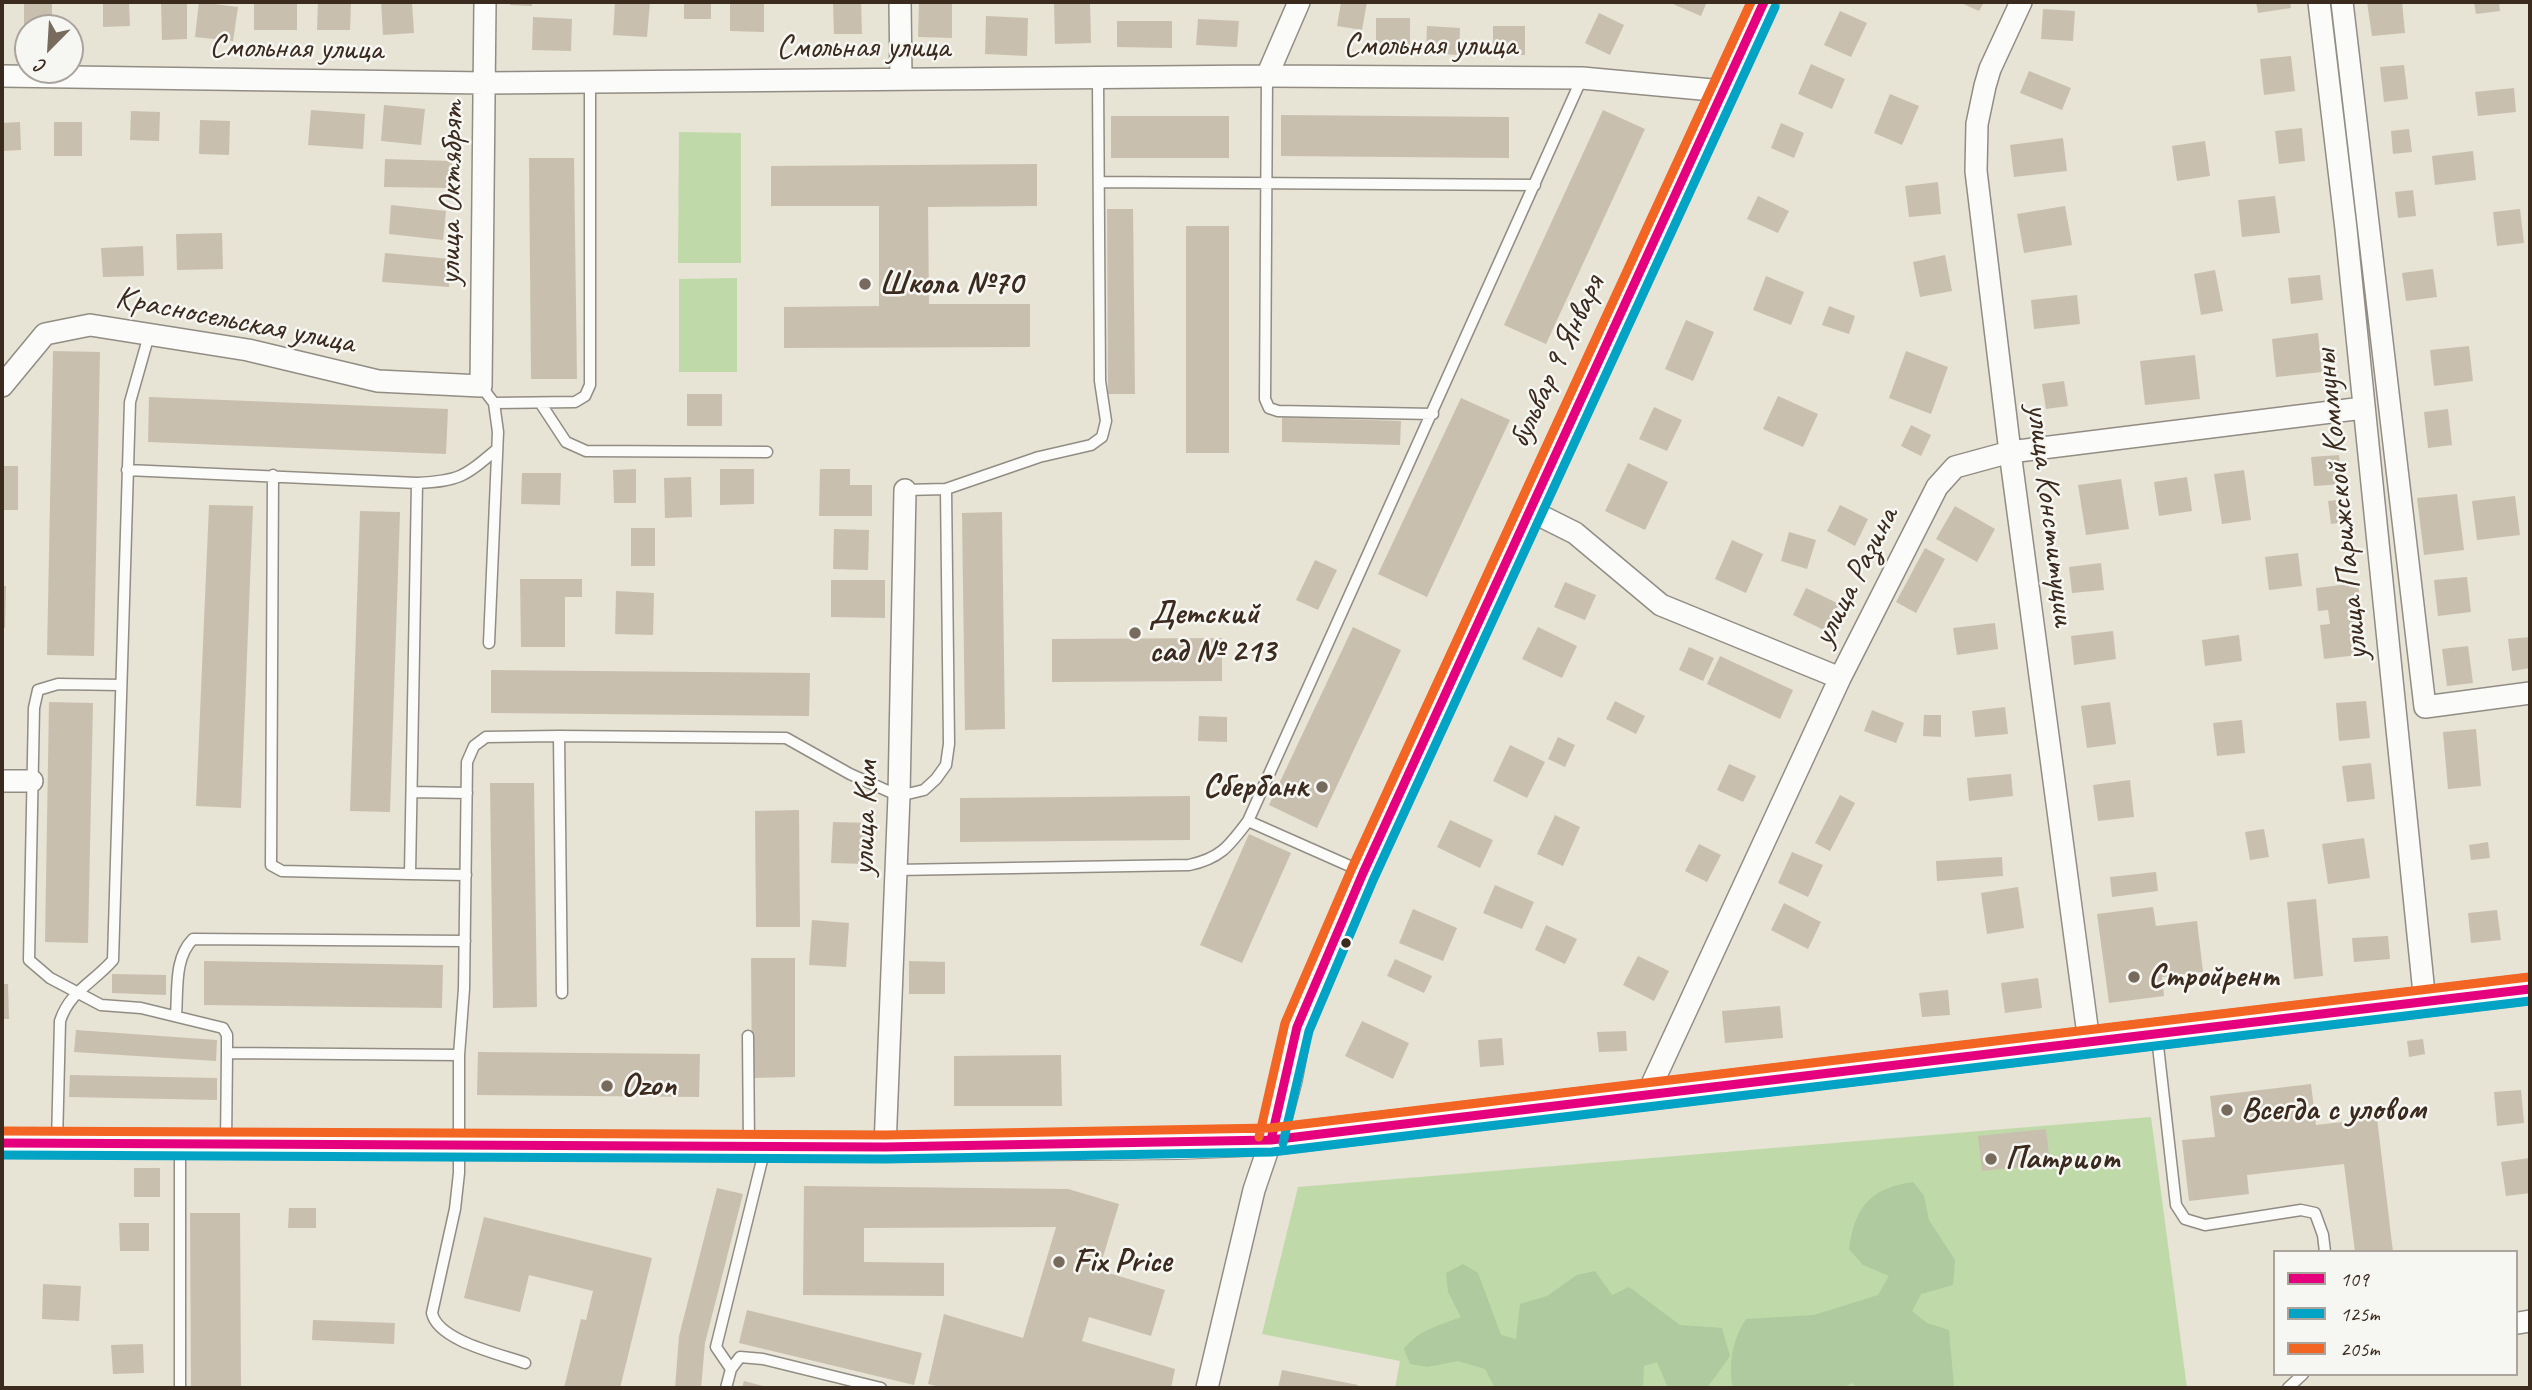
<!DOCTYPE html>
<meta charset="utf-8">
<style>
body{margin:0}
#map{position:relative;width:2532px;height:1390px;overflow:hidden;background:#e7e3d5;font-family:Caveat,sans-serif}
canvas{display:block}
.frame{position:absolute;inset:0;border:4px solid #3b2a1e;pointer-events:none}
.legend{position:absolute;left:2273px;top:1250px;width:245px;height:126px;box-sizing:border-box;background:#f6f6f2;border:2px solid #aba49d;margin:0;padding:9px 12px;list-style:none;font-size:21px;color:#3b2a1e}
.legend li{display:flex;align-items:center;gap:14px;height:35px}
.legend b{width:35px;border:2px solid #aba49d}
.north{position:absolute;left:14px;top:14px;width:70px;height:70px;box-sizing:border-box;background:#f6f6f2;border:2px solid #aba49d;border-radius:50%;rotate:204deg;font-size:19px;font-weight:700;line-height:28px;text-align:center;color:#3b2a1e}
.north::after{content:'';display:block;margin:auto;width:24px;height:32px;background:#776b5e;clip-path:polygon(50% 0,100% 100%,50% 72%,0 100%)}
</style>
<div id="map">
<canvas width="2532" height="1390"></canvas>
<div class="frame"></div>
<ul class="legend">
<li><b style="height:9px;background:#e5007d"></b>109</li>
<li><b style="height:9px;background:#03a3c5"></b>125т</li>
<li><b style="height:9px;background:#f26522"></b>205т</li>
</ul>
<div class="north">С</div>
</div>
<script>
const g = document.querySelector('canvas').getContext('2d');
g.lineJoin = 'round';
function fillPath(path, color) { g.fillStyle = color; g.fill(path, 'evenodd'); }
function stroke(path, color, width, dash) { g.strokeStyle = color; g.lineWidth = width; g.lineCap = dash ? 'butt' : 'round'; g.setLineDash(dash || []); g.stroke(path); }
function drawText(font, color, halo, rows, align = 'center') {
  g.font = font + ' Caveat,sans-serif'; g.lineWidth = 5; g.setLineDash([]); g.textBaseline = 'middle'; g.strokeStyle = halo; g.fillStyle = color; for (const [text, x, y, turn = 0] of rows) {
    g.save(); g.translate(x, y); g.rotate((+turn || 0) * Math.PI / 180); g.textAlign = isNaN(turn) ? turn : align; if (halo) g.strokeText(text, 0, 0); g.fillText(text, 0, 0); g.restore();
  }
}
fillPath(new Path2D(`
 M679 132 741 133V263H678Z
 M737 278V372H679V279Z
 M2151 1117 2187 1388H1395L1400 1361 1262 1334 1298 1187Z`), '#bfdaa8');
fillPath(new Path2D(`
 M1913 1182 1924 1196 1929 1220 1955 1260 1953 1285 1921 1294 1912 1311 1927 1323 1949 1330 1954 1388H1857L1853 1383 1841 1388H1733C1728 1365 1732 1340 1746 1319L1814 1315 1878 1295 1889 1276 1863 1265 1849 1249C1855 1208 1869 1188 1913 1182Z
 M1463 1264 1478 1273 1501 1335 1516 1339 1520 1304 1547 1296 1577 1275 1595 1271 1612 1295 1629 1287 1680 1325 1722 1328 1730 1356 1707 1388H1668L1657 1362 1644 1366 1643 1388H1495L1485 1369 1458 1361 1427 1367 1410 1364 1404 1349C1418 1330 1440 1325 1461 1317L1448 1292 1446 1273Z`), '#aeca9e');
fillPath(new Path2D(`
 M24 2H52V28H28V37H24Z
 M103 2H129L130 26 103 27Z
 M161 2H187V39L162 40Z
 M199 2 238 7 233 41 195 37Z
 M254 2H297V30H254Z
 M318 2H351L350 30H317Z
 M381 2H412L414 33 383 35Z
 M510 2H532V6L510 5Z
 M615 2H650L647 37 613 35Z
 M684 2H711V19H684Z
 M730 2H764V32L730 31Z
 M833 2H861L862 34H834Z
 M919 2H952V38L918 37Z
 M1054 2H1090L1091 43 1055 44Z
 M1341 2H1367L1362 30 1337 26Z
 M1668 2H1707L1701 16Z
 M1959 2H1984L1979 11Z
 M2256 2H2290L2291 8 2258 13Z
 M2367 2H2402L2405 33 2372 36Z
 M2474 2H2499L2500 11 2476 14Z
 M2043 9 2075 11 2073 41 2041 39Z
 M1840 11 1867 23 1851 57 1824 45Z
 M1599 13 1624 25 1610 55 1585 43Z
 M986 16 1028 18 1027 56 985 54Z
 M533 17 572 19 571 51 532 50Z
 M1376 18H1410V45H1376Z
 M1198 19 1239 21 1237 47 1196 45Z
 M1117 21H1172V48L1117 47Z
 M1427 26 1460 28 1459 55 1426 53Z
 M1493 26H1525V55H1493Z
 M2291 56 2295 91 2264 95 2260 59Z
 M1811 64 1845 79 1832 109 1798 94Z
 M2404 65 2408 99 2384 102 2380 67Z
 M2029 71 2071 88 2062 110 2020 93Z
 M2514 88 2516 112 2478 116 2475 92Z
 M1890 94 1919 106 1902 145 1874 133Z
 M384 105 425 109 421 145 381 141Z
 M311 110 365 114 363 149 308 145Z
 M1603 110 1645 129 1546 344 1504 325Z
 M131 111 160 112 159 141 130 140Z
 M1281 115 1509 117V158L1281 156Z
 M1111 116H1229V158H1111Z
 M200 120 230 121 229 155 199 154Z
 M20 122 21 150 2 151V123Z
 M54 122H82V156H54Z
 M1781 123 1804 133 1794 158 1771 148Z
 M2302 128 2305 161 2279 164 2275 131Z
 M2409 129 2412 152 2393 154 2391 131Z
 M2063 138 2067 171 2014 177 2010 145Z
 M2205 141 2210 176 2177 181 2172 146Z
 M2473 151 2476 180 2435 185 2432 156Z
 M529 158H574L577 379H531Z
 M385 159 452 161V188L384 187Z
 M1037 164V206L928 207 929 304H1030V347L784 348V307L879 306V206H771V166Z
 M1938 182 1941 214 1909 217 1905 186Z
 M2413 190 2416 216 2398 218 2395 192Z
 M1758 196 1789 211 1778 233 1747 219Z
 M2275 196 2280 233 2242 237 2238 200Z
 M391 205 446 211 443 240 389 234Z
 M2065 206 2072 245 2024 253 2017 214Z
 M1107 209H1133L1135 394H1108Z
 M2520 209 2524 243 2497 246 2493 212Z
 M1186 226H1229V453H1186Z
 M222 233 223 269 177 270 176 234Z
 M143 246 144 276 103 277 101 248Z
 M385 253 451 259 449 287 382 282Z
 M1945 255 1952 291 1920 297 1913 262Z
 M2433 269 2437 297 2406 301 2402 273Z
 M2215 270 2223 311 2201 315 2194 274Z
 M2320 275 2323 300 2291 304 2288 278Z
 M1766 276 1804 292 1791 325 1753 310Z
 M2077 295 2080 324 2034 329 2031 300Z
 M1829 306 1855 316 1849 334 1822 325Z
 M1686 320 1714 332 1693 381 1665 369Z
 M2318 333 2322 372 2276 377 2272 339Z
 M2469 346 2473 381 2434 386 2430 350Z
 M53 351 100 352 94 656 47 655Z
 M1906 351 1948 367 1931 414 1889 398Z
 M2195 355 2200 399 2145 405 2140 361Z
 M2064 381 2068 406 2046 409 2042 384Z
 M687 394H722V426H687Z
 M1778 396 1818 414 1803 447 1763 429Z
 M149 397 448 409 446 454 148 442Z
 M1461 398 1510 420 1427 597 1378 574Z
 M1654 407 1682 420 1667 451 1639 439Z
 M2448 409 2452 445 2428 448 2424 412Z
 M1282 417 1401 421 1400 445 1282 442Z
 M1911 425 1931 435 1921 456 1901 446Z
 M2339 455 2342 484 2314 486 2311 457Z
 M1628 463 1668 482 1645 530 1605 511Z
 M2 466H18V510H2Z
 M636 469V503H614L613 470Z
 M720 469H754V504L720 505Z
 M820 469H850V485H872V516H819Z
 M2244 470 2251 520 2222 524 2214 474Z
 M522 473H561L560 505 521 504Z
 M691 477 692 517 665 518 664 478Z
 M2187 477 2192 511 2159 516 2154 482Z
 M2121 479 2129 529 2086 535 2078 485Z
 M2457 494 2464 550 2424 555 2417 498Z
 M2515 496 2520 535 2477 540 2472 501Z
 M2349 499 2352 521 2331 524 2328 501Z
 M209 505 253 506 241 808 196 806Z
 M1840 505 1868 519 1855 546 1827 531Z
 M1955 506 1995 529 1977 562 1936 539Z
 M360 511 400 512 390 812 350 811Z
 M1002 512 1005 729 965 730 962 513Z
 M631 528H655V566H631Z
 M834 529 869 530 868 570 833 569Z
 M1789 532 1816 540 1807 569 1781 561Z
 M1732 540 1763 554 1746 593 1715 579Z
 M1925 548 1945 559 1916 613 1896 602Z
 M2298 553 2302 586 2269 590 2265 557Z
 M1315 560 1337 570 1318 610 1296 600Z
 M2101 563 2104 590 2072 593 2069 567Z
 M2467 577 2471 612 2438 616 2434 580Z
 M520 579H582V597H565V647H521Z
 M831 580H885V618L831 617Z
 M1565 582 1596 595 1585 620 1554 607Z
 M2358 583 2366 654 2324 659 2320 625 2330 624 2328 610 2318 611 2316 588Z
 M2 586H6L5 628H2Z
 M1806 588 1839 604 1826 631 1793 615Z
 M616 591 654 593 653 635 615 634Z
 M1995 623 1998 649 1957 655 1953 628Z
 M1353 627 1401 650 1317 828 1269 805Z
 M1538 627 1577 646 1562 678 1522 659Z
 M2113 631 2116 659 2074 665 2071 636Z
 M2239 635 2242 661 2205 666 2202 640Z
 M2530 637V668L2512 671 2508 639Z
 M1222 638V681L1052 682V639Z
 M2468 646 2473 683 2447 686 2442 649Z
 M1689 647 1714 658 1703 681 1679 670Z
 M1720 656 1793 690 1780 719 1707 684Z
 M491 670 810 673 809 716 491 713Z
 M1615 701 1645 716 1636 734 1606 719Z
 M2366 701 2370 738 2339 741 2336 703Z
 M49 702 93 703 88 943 45 942Z
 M2110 702 2116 744 2087 748 2081 706Z
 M2005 707 2008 734 1975 737 1972 711Z
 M1872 710 1904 723 1896 743 1864 731Z
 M1924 715H1941V737L1923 736Z
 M1199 716 1227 717V742L1198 741Z
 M2242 720 2245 753 2217 756 2213 723Z
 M2476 729 2481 786 2448 789 2443 732Z
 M1558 737 1575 745 1565 767 1548 759Z
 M1510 745 1545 762 1527 798 1493 781Z
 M2371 763 2375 799 2347 802 2342 766Z
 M1729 764 1756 776 1743 802 1717 790Z
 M2011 774 2013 796 1969 801 1967 778Z
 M2130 780 2134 817 2098 821 2093 785Z
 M490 783H534L537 1007 493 1008Z
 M1840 795 1855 803 1830 851 1815 843Z
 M1190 796V840L960 842V798Z
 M799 810 800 927H756L755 811Z
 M1555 815 1580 827 1563 866 1537 854Z
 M1450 820 1493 840 1480 868 1437 847Z
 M833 822 869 823 867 864 831 863Z
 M2264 829 2269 857 2250 860 2245 832Z
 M1249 834 1291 853 1242 963 1200 945Z
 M2364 838 2370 878 2328 884 2322 844Z
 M2488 842 2490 858 2471 860 2469 845Z
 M1699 844 1721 855 1707 882 1685 871Z
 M1792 852 1823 865 1808 897 1778 883Z
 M2002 857 2003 876 1937 881 1936 861Z
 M2156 872 2158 891 2112 897 2110 877Z
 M1495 885 1534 902 1522 929 1483 913Z
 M2018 887 2024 928 1987 934 1981 893Z
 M2316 899 2323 976 2294 979 2287 902Z
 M1784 903 1821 922 1808 949 1771 930Z
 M2153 907 2156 926 2197 921 2203 972 2162 977 2164 996 2109 1003 2097 914Z
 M1413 909 1457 928 1443 961 1399 943Z
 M2497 910 2501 940 2471 943 2468 913Z
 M812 920 849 923 846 967 809 965Z
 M1546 925 1577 939 1565 964 1535 950Z
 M2388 936 2390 959 2354 962 2352 938Z
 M1638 956 1669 971 1654 1001 1623 985Z
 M751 958H795V1077L752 1078Z
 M1395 959 1432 976 1424 993 1387 976Z
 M204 961 443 965 442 1008 204 1005Z
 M909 961 945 962V994H909Z
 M112 974 166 975V995L112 993Z
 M2038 978 2042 1008 2005 1013 2001 983Z
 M2 984H8L9 1019H2Z
 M1948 990 1950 1015 1922 1017 1919 993Z
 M1780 1006 1783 1038 1725 1043 1722 1011Z
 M1362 1021 1409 1043 1393 1079 1345 1056Z
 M76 1030 217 1040 216 1061 74 1052Z
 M1626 1031 1627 1051 1599 1052 1597 1032Z
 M1502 1038 1504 1065 1480 1067 1478 1040Z
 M2423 1039 2425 1054 2409 1057 2407 1041Z
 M478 1052 700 1054 699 1097 477 1095Z
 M1061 1055 1062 1106H954V1056Z
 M70 1075 217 1078V1100L69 1097Z
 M2311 1084 2316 1125 2377 1118 2393 1252H2355L2344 1164 2247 1175 2249 1194 2189 1201 2182 1140 2215 1137 2210 1096Z
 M2521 1090 2524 1123 2497 1126 2494 1092Z
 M2046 1129 2050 1164 1982 1171 1978 1136Z
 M2530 1158V1193L2506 1196 2501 1162Z
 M134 1168H160V1197H134Z
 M804 1186 1068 1189 1119 1204 1099 1270 1165 1290 1151 1336 1089 1317 1082 1341 1175 1369 1171 1388H944L928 1384 944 1314 1023 1338 1056 1227 864 1228V1262L944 1263V1296L803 1295Z
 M717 1188 743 1194 705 1343 701 1388H675L679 1336Z
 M289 1208H316V1228H288Z
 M190 1213H240L241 1388H191Z
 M484 1217 652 1258 620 1388H564L581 1319 586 1320 593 1291 529 1275 520 1312 464 1298Z
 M119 1223H149V1251H120Z
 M43 1284 81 1286 79 1321 42 1319Z
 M747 1310 922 1353 914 1385 739 1343Z
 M313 1320 395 1323 394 1344 312 1340Z
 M143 1344 144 1373 113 1374 111 1345Z
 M1282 1370 1358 1385 1357 1388H1278Z
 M744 1381 767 1387V1388H742Z`), '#c9bfaf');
const lane = new Path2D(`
 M1267 76 1265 399 1269 408 1278 411 1433 414
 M1100 182 1535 185
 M481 386 494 403 498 432 489 643
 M494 403 575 402 585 396 590 385V81
 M541 404 566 442 586 451 767 452
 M127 470 417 483
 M273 475 271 865 282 871 410 874 417 483C459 481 464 477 496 450
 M905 490 946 489 1039 457 1091 445 1102 437 1106 421 1100 381 1098 80
 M121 685 58 684 38 690 34 708 29 960 50 978 101 1005 141 1008 223 1028 227 1035V1053
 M412 792 467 793
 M896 870 1189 865C1221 858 1229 846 1248 821
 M1361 871 1248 821 1582 78
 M410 874 466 875
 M562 993 559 736 786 738 850 774 899 796 924 790 936 779 946 765 949 744 946 489
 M176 1015C178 989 174 958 193 939L465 941
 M748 1036 749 1146
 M2157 1037 2176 1205 2185 1219 2205 1225 2301 1210 2315 1213 2323 1235 2325 1252
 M57 1143 60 1021C70 991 93 983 113 960L130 402 149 335
 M226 1144 227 1053 459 1055
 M525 1363C500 1354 438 1341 432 1313L455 1209 459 1173V1055L464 989 467 762 474 746 486 737 559 736
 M731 1369 716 1347 765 1148
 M180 1388V1146
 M726 1388 731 1369 740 1357 763 1359 881 1388
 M2288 1388 2303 1374`);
const street = new Path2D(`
 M900 2 901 79
 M2021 2 1990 69 1985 86 1977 124 1976 171 2010 452 2089 1042
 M2319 2 2346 229 2425 1003
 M2342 2 2425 707 2530 693
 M2 76 485 83 1267 76 1582 78 1723 91
 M1267 76 1299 2
 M2 386 45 334 90 325 248 350 378 381 481 386 485 2
 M1529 510 1575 533 1661 605 1840 678
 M2 781H32
 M1647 1095 1840 678 1937 487 1955 467 2010 452 2363 408
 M885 1147 899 796 905 490
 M2518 1323 2530 1321
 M1207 1388 1254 1190 1271 1140`);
const secondary = new Path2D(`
 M1271 1140 1287 1080 1297 1027 1363 873 1764 2
 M2 1143 885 1147 1179 1144 1271 1140 2530 989`);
stroke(lane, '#928d84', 13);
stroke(street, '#928d84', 24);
stroke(secondary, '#928d84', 32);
stroke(lane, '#fbfbf9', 10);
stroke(street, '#fbfbf9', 21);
stroke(secondary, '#fbfbf9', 30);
stroke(new Path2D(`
 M1271 1140 1297 1027 1363 873 1764 2
 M2 1143 885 1147 1271 1140 2530 989`), '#e5007d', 9);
stroke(new Path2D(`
 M1283 1143 1309 1031 1374 878 1775 7
 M2 1155 885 1159 1272 1152 2530 1001`), '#03a3c5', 9);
stroke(new Path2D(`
 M2 1131 885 1135 1270 1128 2529 977
 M1259 1137 1285 1023 1352 868 1751 2`), '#f26522', 9);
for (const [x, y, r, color] of [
 [865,284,7,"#776b5e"],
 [1135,633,7,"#776b5e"],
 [1322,787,7,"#776b5e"],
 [1346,943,6,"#3b2a1e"],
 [2134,977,7,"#776b5e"],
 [607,1086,7,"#776b5e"],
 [2227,1110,7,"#776b5e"],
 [1991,1159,7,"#776b5e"],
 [1059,1262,7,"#776b5e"]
]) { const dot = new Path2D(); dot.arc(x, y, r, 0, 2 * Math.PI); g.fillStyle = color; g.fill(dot); stroke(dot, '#f6f6f2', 2.5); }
drawText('33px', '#3b2a1e', '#f6f6f2', [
 ["Смольная улица",1430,46],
 ["Смольная улица",863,48],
 ["Смольная улица",296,49,1],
 ["улица Октябрят",452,193,-89],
 ["Красносельская улица",235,321,11],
 ["бульвар 9 Января",1557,362,-65],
 ["улица Парижской Коммуны",2342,505,-96],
 ["улица Конституции",2050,515,83],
 ["улица Разина",1856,577,-63],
 ["улица Ким",866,818,-88]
]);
drawText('bold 33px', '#3b2a1e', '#f6f6f2', [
 ["Школа №70",879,284],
 ["Детский",1149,614],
 ["сад № 213",1149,652],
 ["Сбербанк",1308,787,"right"],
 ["Стройрент",2148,977],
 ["Ozon",621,1086],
 ["Всегда с уловом",2241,1110],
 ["Патриот",2005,1159],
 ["Fix Price",1073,1262]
], 'left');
</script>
